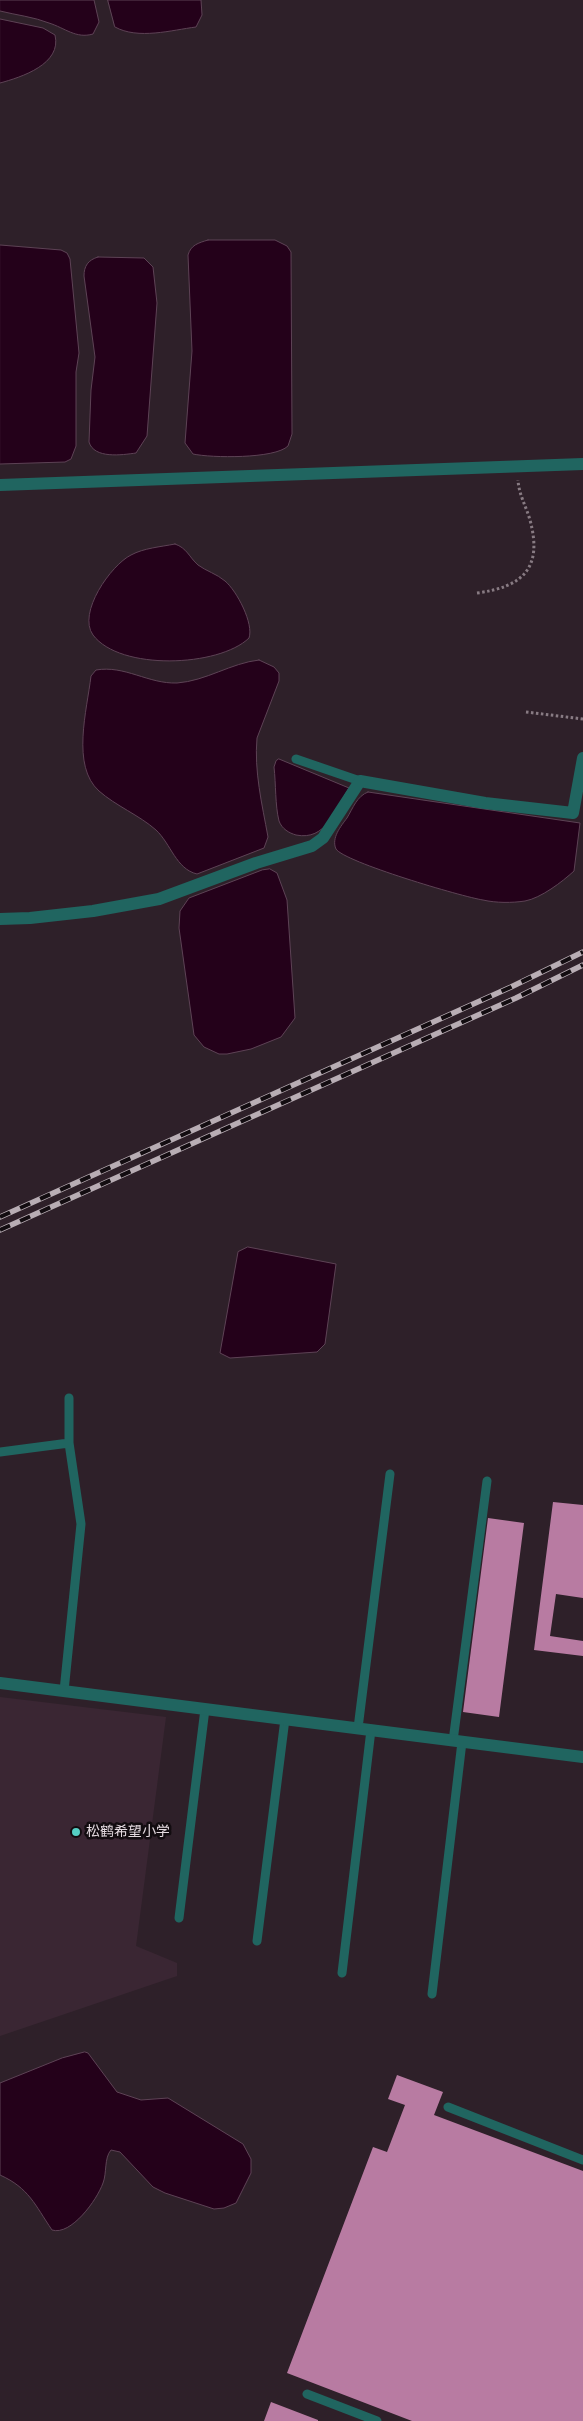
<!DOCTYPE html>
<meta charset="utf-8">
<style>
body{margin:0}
canvas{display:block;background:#2e2029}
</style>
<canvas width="583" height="2421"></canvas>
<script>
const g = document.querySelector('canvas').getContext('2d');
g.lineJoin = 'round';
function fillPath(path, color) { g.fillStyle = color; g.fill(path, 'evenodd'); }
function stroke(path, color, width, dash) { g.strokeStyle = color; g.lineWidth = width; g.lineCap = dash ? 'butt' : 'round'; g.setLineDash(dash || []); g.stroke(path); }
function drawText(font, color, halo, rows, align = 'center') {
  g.font = font + ' "Public Sans","Noto Sans SC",sans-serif'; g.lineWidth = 5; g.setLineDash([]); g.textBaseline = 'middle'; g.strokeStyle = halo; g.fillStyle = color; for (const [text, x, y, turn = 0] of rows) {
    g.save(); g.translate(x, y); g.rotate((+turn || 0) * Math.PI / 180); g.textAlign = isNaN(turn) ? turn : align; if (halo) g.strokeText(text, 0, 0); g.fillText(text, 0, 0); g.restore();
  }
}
fillPath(new Path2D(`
 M0 1697 166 1717 136 1946 177 1963V1976L0 2036Z`), '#3a2633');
const water = new Path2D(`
 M0 0H94L99 22 93 34C76 39 65 28 49 23 34 17 16 15 0 11Z
 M108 0H201L202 15 196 27C172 30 138 40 115 27Z
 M0 19 43 28 55 35C62 64 22 77 0 83Z
 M208 240H275L287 246 291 252 292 434 288 446C275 459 211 458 193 454L185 443 192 351 188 255C191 245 198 243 208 240Z
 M0 245 61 250 67 253 70 259 79 353 76 372V446L71 459 65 462 0 464Z
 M98 257 144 258 153 267 157 303 147 436 136 453C122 455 94 459 89 442L91 390 95 357 84 276C84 266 88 260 98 257Z
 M175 544C187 548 189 557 198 565 206 571 217 574 225 581 237 591 254 624 249 638 219 667 120 671 93 635 77 613 111 565 131 555 144 548 160 547 175 544Z
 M259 660 274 667 279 673V681L257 738C254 771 262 804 268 837L264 848 197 874C176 869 171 844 156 830 139 815 116 806 99 791 71 766 87 710 91 676L96 670C125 665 148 684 177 683 206 681 231 663 259 660Z
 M279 759 349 788C335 810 326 841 296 835 289 833 282 829 279 821 275 805 276 784 274 767L276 761Z
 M368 792 580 823 574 871C562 882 541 898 525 901 512 903 496 903 483 900 463 897 344 862 336 849 331 838 341 826 347 818 353 808 357 796 368 792Z
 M270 869 277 873 287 900 295 1018 281 1037 251 1049 227 1054H219L204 1047 194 1035 179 928 180 911 189 898 262 870Z
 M248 1247 336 1264 325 1344 317 1352 230 1358 220 1353 238 1252Z
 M85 2052 88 2053 117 2092 141 2100 168 2098 243 2144 251 2159V2173L236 2203 224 2208 214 2209 165 2193 153 2187 120 2152 111 2150C104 2158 107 2173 103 2183 97 2200 71 2236 52 2230 35 2205 29 2188 0 2175V2083L62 2058Z`);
fillPath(water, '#24011a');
stroke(water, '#5d4255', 1);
fillPath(new Path2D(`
 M553 1502 583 1505V1598L556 1594 550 1636 583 1641V1656L534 1650Z
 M488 1518 524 1523 499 1717 463 1712Z
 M397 2075 443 2092 434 2115 583 2171V2421H412L287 2373 373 2147 387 2152 405 2105 388 2099Z
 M271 2402 318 2420V2421H264Z`), '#b87ba2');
stroke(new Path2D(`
 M477 593C523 587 543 568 530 520 526 506 519 495 518 480
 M526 712 583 719`), '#887b83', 3, [2.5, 2.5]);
stroke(new Path2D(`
 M296 759 360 781
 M0 1452 69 1443
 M64 1691 81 1524 69 1443V1398
 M358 1728 390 1474
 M453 1741 487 1481
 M179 1918 205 1709
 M257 1941 285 1719
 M342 1973 371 1730
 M432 1994 462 1742
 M448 2107 583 2160
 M307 2394 377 2421`), '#206560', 9);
stroke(new Path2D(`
 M0 485 583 464
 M0 919 30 918 93 911 159 899 256 863 312 846 323 838 360 781 485 803 573 813 583 758
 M0 1683 583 1757`), '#206560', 12);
const rail = new Path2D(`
 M0 1217 511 987 583 952
 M0 1230 516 998 583 965`);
stroke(rail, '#b8adb4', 5.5);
stroke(rail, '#120c10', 4, [11]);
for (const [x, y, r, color] of [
 [76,1832,5,"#55cec4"]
]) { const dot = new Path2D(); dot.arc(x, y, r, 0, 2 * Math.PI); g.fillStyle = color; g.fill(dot); stroke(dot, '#120c10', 2); }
drawText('14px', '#e3d9df', '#120c10', [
 ["松鹤希望小学",86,1832]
], 'left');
</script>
